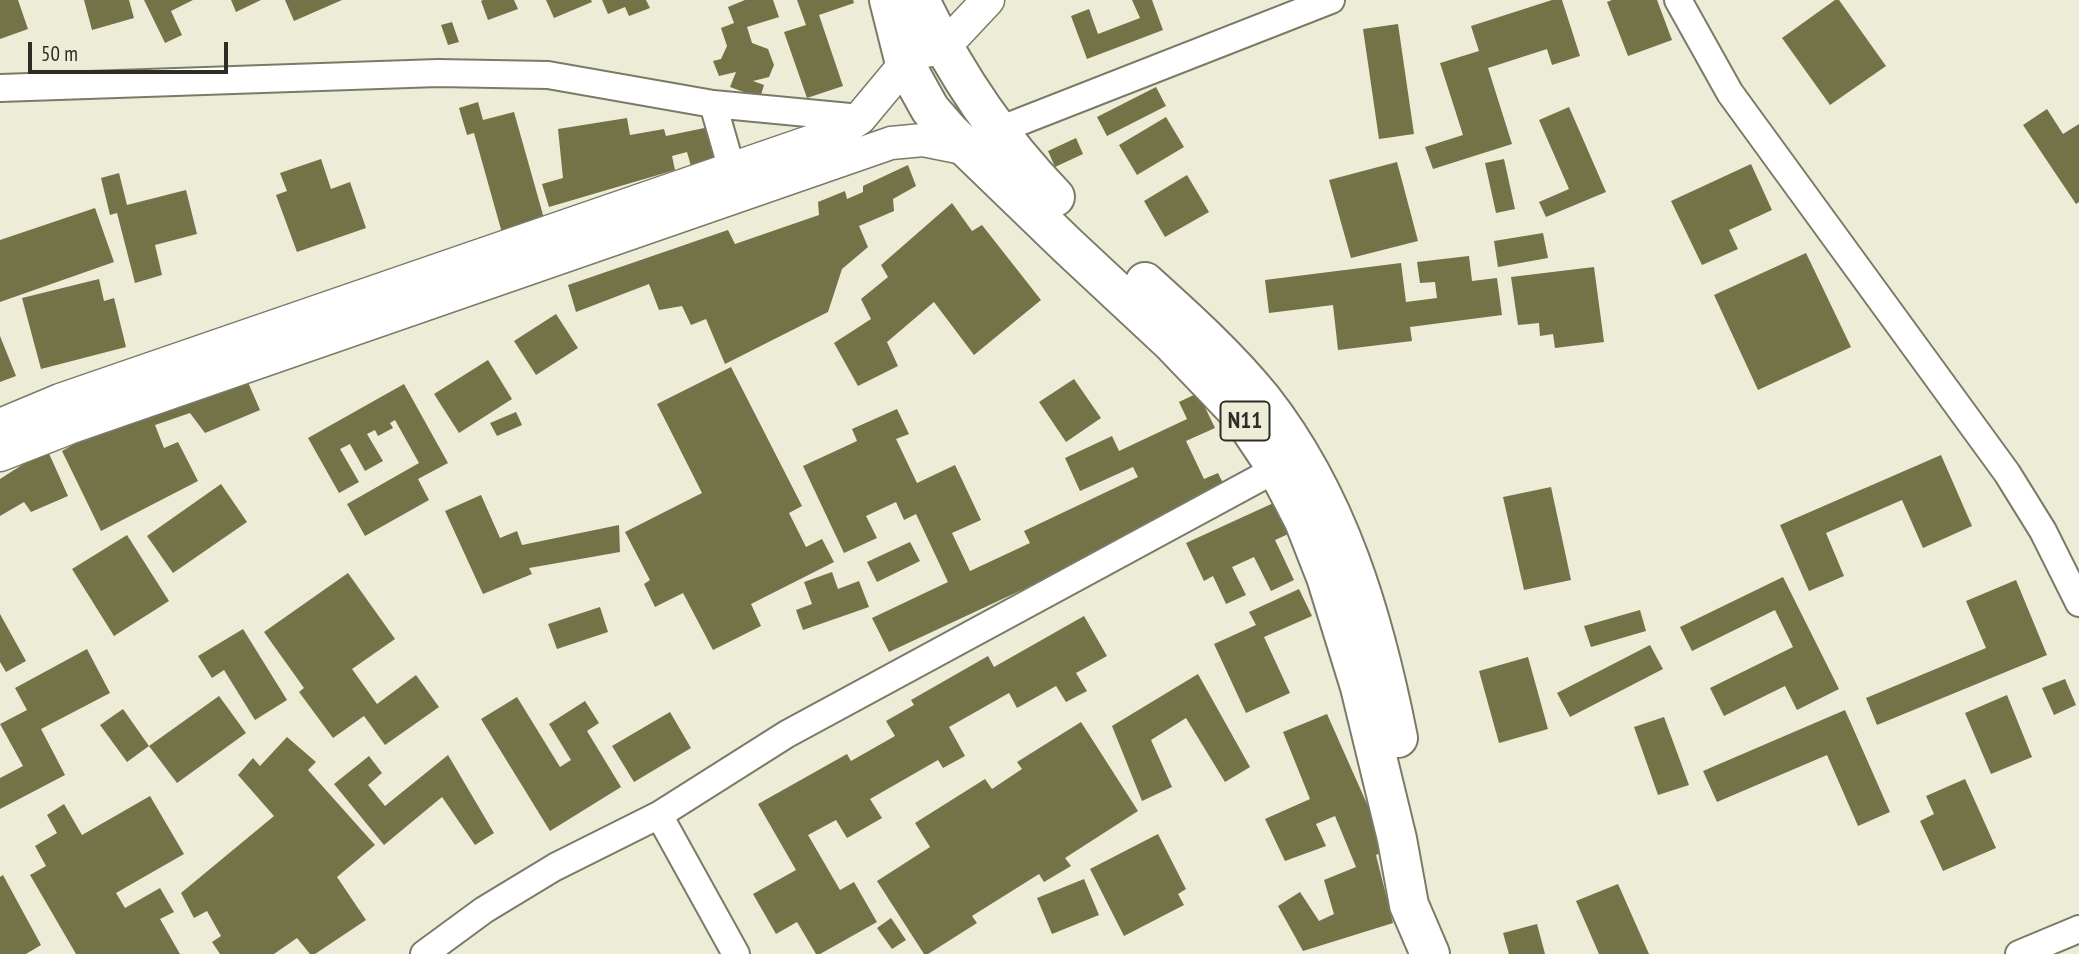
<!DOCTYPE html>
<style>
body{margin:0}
#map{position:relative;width:2079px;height:954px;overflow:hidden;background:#edecd7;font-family:"PT Sans Narrow",sans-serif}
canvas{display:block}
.scale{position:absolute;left:28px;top:42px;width:200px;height:32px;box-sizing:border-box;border:4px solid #2e2d25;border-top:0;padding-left:9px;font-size:21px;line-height:24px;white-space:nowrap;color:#2e2d25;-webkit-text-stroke:5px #edecd7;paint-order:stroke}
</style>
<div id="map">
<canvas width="2079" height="954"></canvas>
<div class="scale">50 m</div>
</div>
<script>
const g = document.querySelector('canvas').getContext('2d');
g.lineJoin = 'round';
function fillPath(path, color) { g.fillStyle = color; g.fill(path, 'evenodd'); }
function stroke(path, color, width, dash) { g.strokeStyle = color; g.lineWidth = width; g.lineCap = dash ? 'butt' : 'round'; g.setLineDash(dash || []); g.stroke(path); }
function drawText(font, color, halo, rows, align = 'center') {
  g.font = font + ' "PT Sans Narrow",sans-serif'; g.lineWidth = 7; g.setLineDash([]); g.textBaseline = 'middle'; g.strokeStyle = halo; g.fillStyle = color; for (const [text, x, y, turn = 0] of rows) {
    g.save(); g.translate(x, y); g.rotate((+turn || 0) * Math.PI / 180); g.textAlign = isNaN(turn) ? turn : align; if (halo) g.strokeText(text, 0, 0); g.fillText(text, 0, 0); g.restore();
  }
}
fillPath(new Path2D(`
 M0 0H18L28 29 0 39Z
 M84 0H129L134 18 92 30Z
 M144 0H193L171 11 182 35 165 43Z
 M231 0H261L236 12Z
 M285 0H342L294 21Z
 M483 0H514L518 9 488 20 481 1Z
 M546 0H591L592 2 554 18Z
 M602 0H646L650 8 629 16 625 7 608 14Z
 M745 0H773L779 17 747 27 752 43 768 49 774 65 769 77 753 81 764 85 760 98 730 87 736 72 719 76 713 61 721 59 727 46 721 28 734 23 728 7Z
 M797 0H853L854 3 819 15 843 86 807 98 784 32 806 25Z
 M1132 0H1152L1163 30 1087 59 1071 16 1089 9 1098 34 1140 18Z
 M1552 0H1562L1580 56 1552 65 1547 49 1488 68 1512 144 1433 169 1425 147 1463 135 1440 63 1479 51 1471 26Z
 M1612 0H1657L1672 40 1628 56 1607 2Z
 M1835 0H1839L1886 66 1830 105 1782 38Z
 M452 22 459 42 448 45 441 25Z
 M1398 24 1414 134 1379 139 1363 29Z
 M1156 87 1166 106 1107 136 1097 117Z
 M478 102 483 120 514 112 545 222 502 233 474 133 467 135 459 108Z
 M1569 107 1606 192 1546 217 1539 202 1569 189 1539 120Z
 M2047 109 2063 134 2079 124V202L2076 204 2023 125Z
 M1166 117 1184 147 1137 175 1119 145Z
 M627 118 630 135 664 129 666 136 709 127 719 158 691 166 687 152 672 156 675 170 549 207 542 184 563 178 558 129Z
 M1076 138 1083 154 1055 167 1048 151Z
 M321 159 331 189 350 182 366 228 297 252 276 195 287 191 280 173Z
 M1504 159 1515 209 1496 213 1485 163Z
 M1397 162 1418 241 1351 258 1329 180Z
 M1751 164 1772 210 1729 230 1738 249 1702 265 1671 201Z
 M908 165 916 186 893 199 894 211 859 226 868 247 842 269 828 312 725 364 706 319 691 325 682 306 659 310 649 284 576 312 568 285 728 230 735 244 819 215 818 202 845 191 847 199 863 192V186Z
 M119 173 127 205 186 190 197 234 155 245 162 275 135 283 117 213 110 215 101 178Z
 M1187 175 1209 212 1165 237 1144 201Z
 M952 203 972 231 982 225 1041 300 974 355 934 302 887 342 898 366 858 386 834 343 871 319 861 299 888 277 881 265Z
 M95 208 114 262 0 302V240Z
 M1543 233 1548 258 1498 267 1494 241Z
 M1806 253 1851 347 1758 390 1714 295Z
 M1469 256 1472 281 1497 278 1502 315 1410 327 1412 341 1338 350 1333 305 1269 313 1265 280 1401 263 1406 302 1437 298 1435 282 1420 283 1417 262Z
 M1594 267 1604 342 1555 348 1553 334 1540 336 1539 323 1518 325 1511 277Z
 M99 279 104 301 114 298 126 347 41 369 22 298Z
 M556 314 578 348 536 375 514 341Z
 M0 336 16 376 0 382Z
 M488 360 512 399 459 433 434 394Z
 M731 367 802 506 789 513 806 547 822 539 834 562 751 604 761 626 713 650 683 593 655 607 644 584 650 580 625 532 702 493 657 404Z
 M244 373 260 410 205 433 190 413 155 425 164 448 178 442 198 481 101 531 62 451 143 405Z
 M1074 379 1101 418 1066 442 1039 402Z
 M404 384 448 463 418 479 429 500 365 536 347 504 419 463 395 420 390 423 393 428 378 436 375 430 367 434 383 461 365 471 350 444 340 449 359 482 339 493 308 438Z
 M1198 393 1215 428 1186 441 1204 479 1218 473 1224 485 1210 502 889 652 872 618 948 582 916 514 904 520 896 502 866 516 877 538 844 553 803 466 857 441 852 429 897 409 909 434 896 439 917 483 955 465 981 520 952 533 970 571 1030 543 1024 531 1138 477 1133 467 1080 491 1065 458 1112 436 1119 451 1187 419 1179 402Z
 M516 412 522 425 497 436 490 423Z
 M47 449 68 496 31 512 24 502 0 516V479Z
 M1941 455 1972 526 1923 548 1902 500 1826 533 1844 576 1809 591 1780 525Z
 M221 484 247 522 173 573 147 536Z
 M1551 487 1571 580 1524 590 1503 497Z
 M481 495 500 538 517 531 522 545 619 525 620 552 529 568 532 574 483 594 445 511Z
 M1280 500 1295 531 1275 540 1294 580 1271 591 1254 557 1232 567 1246 595 1226 604 1213 576 1204 581 1186 543Z
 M127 535 169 601 114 636 72 569Z
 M910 542 920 561 877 582 867 562Z
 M832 572 838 589 859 581 869 607 803 630 796 610 812 604 804 582Z
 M348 573 395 639 352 669 377 704 416 675 439 707 385 745 364 716 333 738 299 692 304 688 264 632Z
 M1783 577 1839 689 1797 710 1785 686 1724 716 1710 688 1793 647 1775 610 1692 651 1680 627Z
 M2016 580 2047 655 1877 725 1866 698 1986 648 1966 601Z
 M1299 589 1312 616 1264 637 1290 693 1246 713 1214 644 1256 625 1249 612Z
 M600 607 608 632 557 649 548 624Z
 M1640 610 1646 631 1591 647 1584 626Z
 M0 614 26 661 6 672 0 662Z
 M1084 616 1107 656 1076 673 1087 691 1066 702 1056 686 1017 708 1009 693 949 727 965 756 943 768 938 760 870 799 882 818 847 838 836 820 808 835 840 890 854 882 877 922 820 954H816L797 922 776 934 753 894 796 870 758 804 847 754 851 761 895 736 886 721 914 705 911 700 988 656 994 667Z
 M243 629 287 700 255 720 224 670 212 678 198 656Z
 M1650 645 1663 669 1570 717 1557 693Z
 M87 649 110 693 41 729 65 775 0 809V778L23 766 0 724 27 710 15 688Z
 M1528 657 1548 729 1499 743 1479 671Z
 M1198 674 1250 767 1225 782 1186 718 1151 740 1172 787 1142 801 1112 726Z
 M2065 679 2076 705 2054 715 2042 688Z
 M2007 695 2032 757 1991 774 1965 713Z
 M219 696 246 733 177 783 149 746Z
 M517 697 560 767 571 760 549 724 585 701 599 723 587 731 621 787 550 831 481 719Z
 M123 709 149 746 127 762 100 725Z
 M1845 710 1890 812 1858 826 1827 755 1717 802 1703 771Z
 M670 712 691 748 634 782 612 746Z
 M1327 714 1387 849 1376 855 1393 923 1303 951 1278 906 1300 892 1319 921 1334 914 1324 880 1356 867 1335 816 1316 824 1326 846 1285 861 1265 819 1310 799 1283 732Z
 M1664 717 1689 785 1658 795 1634 727Z
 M1081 722 1138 811 1065 858 1071 866 1044 882 1039 874 972 916 977 923 928 954H924L877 881 930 847 915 823 985 779 992 789 1022 769 1017 762Z
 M287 737 316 762 308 770 375 845 337 877 366 920 315 954H310L297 938 274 954H220L212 942 221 936 207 911 194 918 181 893 274 816 238 775 253 758 260 766Z
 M448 755 494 833 475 845 442 797 384 845 334 784 369 756 382 773 368 785 385 806Z
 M1965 779 1996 848 1943 871 1920 821 1934 814 1926 796Z
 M150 796 184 854 116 893 125 908 160 888 174 912 160 919 180 954H76L30 875 46 866 35 846 57 833 47 815 64 804 82 835Z
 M1158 834 1186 889 1178 894 1184 905 1124 936 1090 869Z
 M3 875 41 945 26 954H0V877Z
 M1084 879 1099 915 1052 934 1037 898Z
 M1618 884 1649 954H1599L1576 901Z
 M891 918 906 940 892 949 877 928Z
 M1537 924 1545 954H1509L1503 933Z`), '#747247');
const minor = new Path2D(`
 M1678 0 1730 93 2007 473 2043 531 2079 603
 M0 88 438 73 548 75 713 104 860 118
 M713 104 732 170
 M999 130 1331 0
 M659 815 736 954
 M424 954 484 910 555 867 659 815 787 734 1291 461
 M2019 954 2079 929`);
const tertiary = new Path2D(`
 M0 425 60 400 821 138 843 129 860 118 905 64 920 52 943 48 988 0
 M0 455 69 428 891 143 923 140 973 150`);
const trunk = new Path2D(`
 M889 0 905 64 930 109 950 132 1068 246 1172 343 1241 415 1277 469 1304 521 1326 577 1360 687 1397 839 1409 905 1430 954
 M920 0C954 72 1000 140 1055 197
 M1145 282C1185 318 1228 357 1262 399 1339 497 1374 617 1398 738`);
stroke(minor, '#7b7a67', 30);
stroke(tertiary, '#7b7a67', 35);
stroke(trunk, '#7b7a67', 42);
stroke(minor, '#fff', 26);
stroke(tertiary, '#fff', 32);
stroke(trunk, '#fff', 38);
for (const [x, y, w] of [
 [1245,421,49]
]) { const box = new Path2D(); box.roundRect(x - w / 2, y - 19.5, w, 39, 5); g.fillStyle = '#edecd7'; g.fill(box); stroke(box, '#2e2d25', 2); }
drawText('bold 23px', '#2e2d25', null, [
 ["N11",1245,421]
]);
</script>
